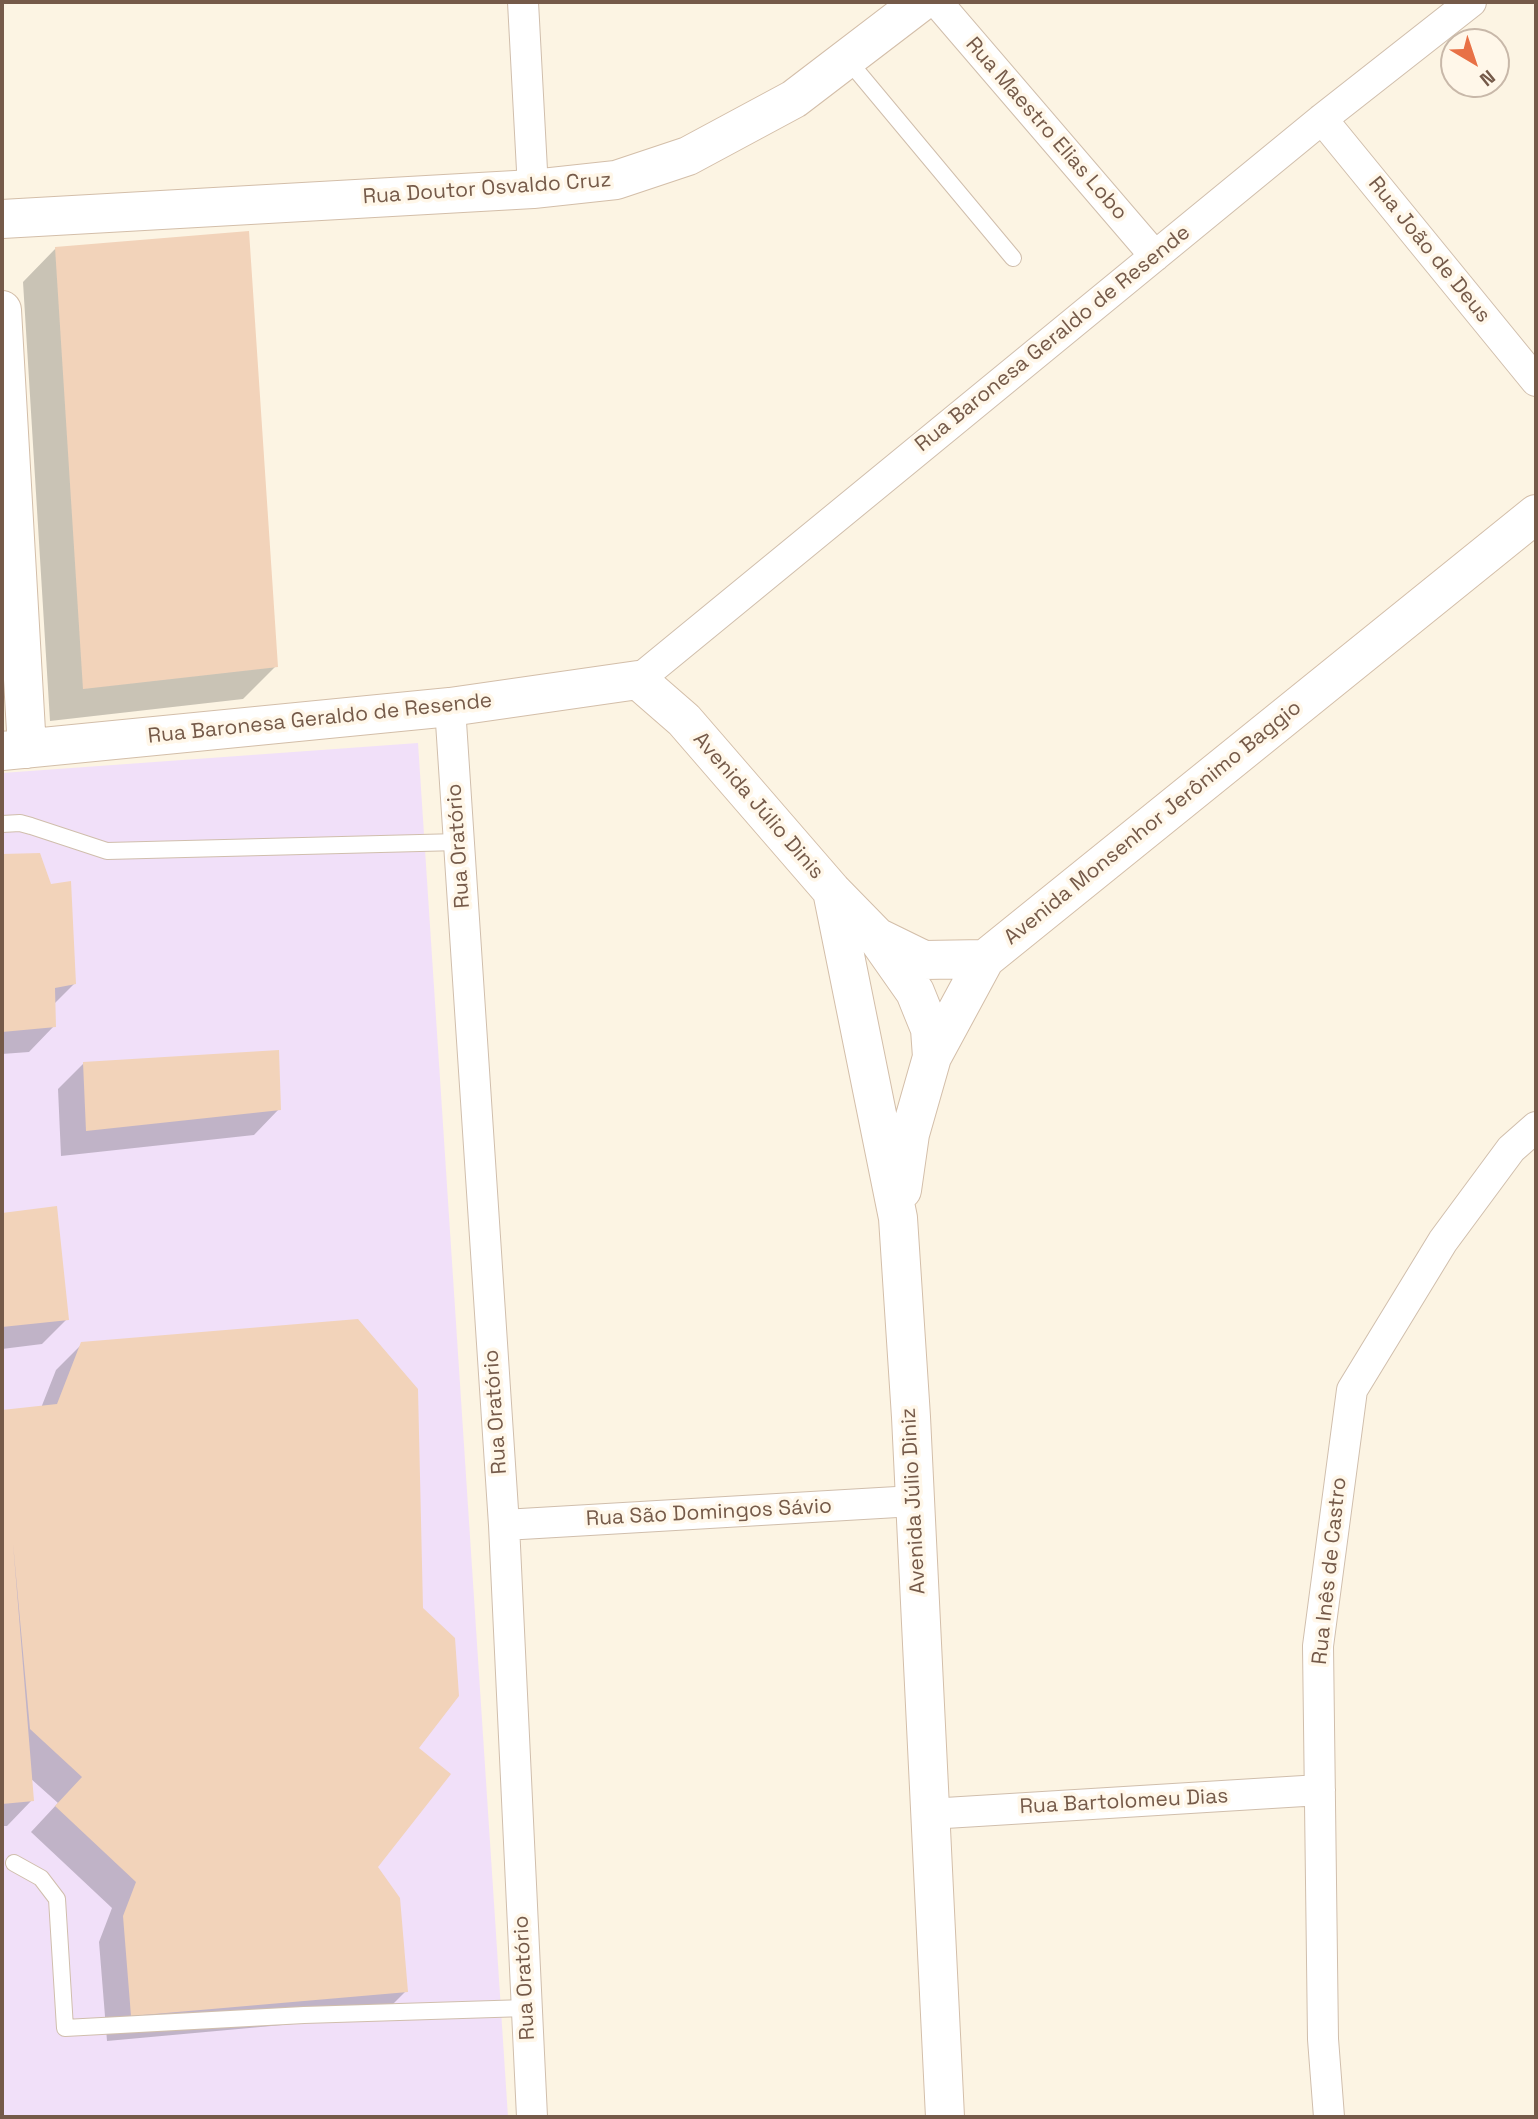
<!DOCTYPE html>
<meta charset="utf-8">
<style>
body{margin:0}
#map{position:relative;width:1538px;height:2119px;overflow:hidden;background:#fcf4e3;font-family:"Space Grotesk",sans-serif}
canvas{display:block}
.frame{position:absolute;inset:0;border:4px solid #755a49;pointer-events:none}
.north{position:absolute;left:1440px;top:28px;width:70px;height:70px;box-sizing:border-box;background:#fff7e9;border:2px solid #c8b8a9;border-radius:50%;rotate:141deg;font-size:19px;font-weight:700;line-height:28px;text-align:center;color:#755a49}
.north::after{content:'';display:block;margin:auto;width:24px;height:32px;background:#e87146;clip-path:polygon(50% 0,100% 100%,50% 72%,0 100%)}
</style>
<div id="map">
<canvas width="1538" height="2119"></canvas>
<div class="frame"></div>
<div class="north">N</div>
</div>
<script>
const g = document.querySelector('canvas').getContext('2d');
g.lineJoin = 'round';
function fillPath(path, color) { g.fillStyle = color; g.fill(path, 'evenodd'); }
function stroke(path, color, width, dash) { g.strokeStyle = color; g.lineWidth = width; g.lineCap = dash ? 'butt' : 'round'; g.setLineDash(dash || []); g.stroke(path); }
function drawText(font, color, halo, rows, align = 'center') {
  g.font = font + ' "Space Grotesk",sans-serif'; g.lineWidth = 7; g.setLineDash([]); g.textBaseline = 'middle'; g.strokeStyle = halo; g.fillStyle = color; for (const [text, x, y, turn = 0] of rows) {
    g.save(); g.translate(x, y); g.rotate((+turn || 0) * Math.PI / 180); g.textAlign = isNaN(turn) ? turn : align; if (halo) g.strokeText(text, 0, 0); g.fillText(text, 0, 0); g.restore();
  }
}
fillPath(new Path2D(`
 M418 743 508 2117H2V773Z`), '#f1e0f9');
fillPath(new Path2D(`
 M56 248 276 666 243 699 50 721 23 282Z
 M39 855 75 983 54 1004V1026L29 1052 2 1054V856Z
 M84 1063 279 1109 254 1135 61 1156 58 1089Z
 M55 1208 67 1319 42 1344 2 1349V1214Z
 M82 1344 416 1748 375 1867 406 1991 381 2016 107 2041 99 1942 112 1908 31 1832 58 1803 30 1778 32 1800 7 1826H2V1412L41 1408 56 1370Z`), '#0003');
fillPath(new Path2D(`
 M249 231 278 667 83 689 55 247Z
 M40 853 51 884 71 881 76 984 55 988 56 1027 2 1032V854Z
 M279 1050 281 1110 86 1131 83 1062Z
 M57 1206 69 1320 2 1327V1213Z
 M358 1319 418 1389 423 1608 455 1638 459 1696 419 1748 451 1774 378 1867 400 1898 408 1992 131 2016 123 1916 136 1882 55 1806 82 1777 30 1729 13 1543 34 1801 2 1804V1410L57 1404 81 1342Z`), '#f2d3ba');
const lane = new Path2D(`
 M847 59 1013 258
 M2 824 20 823 31 826 107 851 459 842
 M14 1863 41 1878 57 1899 65 2028 304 2015 526 2008`);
const street = new Path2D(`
 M523 2 533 189
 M937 2 1155 256
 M1322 119 1536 381
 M638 680 1322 119 1471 2
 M450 707 504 1525 532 2117
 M504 1525 914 1501
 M929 1814 1320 1790
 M1329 2117 1323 2039 1318 1646 1352 1390 1443 1241 1511 1149 1536 1127`);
const secondary = new Path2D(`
 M2 219 533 189 616 180 688 156 794 99 921 2
 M2 310 27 749
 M2 751 450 707 638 680 684 720 832 891 875 935 915 992 930 1029 932 1057
 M832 891 898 1218 911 1417 945 2117
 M877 937 924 960 985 959
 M902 1190 910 1134 932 1057 985 959 1536 514`);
stroke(lane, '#d0beac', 18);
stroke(street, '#d0beac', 32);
stroke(secondary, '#d3bea9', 40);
stroke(lane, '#fff', 16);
stroke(street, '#fff', 30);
stroke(secondary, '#fff', 38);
drawText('21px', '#755a49', '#fff7e9', [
 ["Rua Maestro Elias Lobo",1046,129,49],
 ["Rua Doutor Osvaldo Cruz",487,189,-4],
 ["Rua João de Deus",1429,250,51],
 ["Rua Baronesa Geraldo de Resende",1053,339,-39],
 ["Rua Baronesa Geraldo de Resende",320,719,-6],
 ["Avenida Júlio Dinis",758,806,49],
 ["Avenida Monsenhor Jerônimo Baggio",1153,823,-39],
 ["Rua Oratório",459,846,-94],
 ["Rua Oratório",496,1412,-94],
 ["Avenida Júlio Diniz",914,1501,-93],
 ["Rua São Domingos Sávio",709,1513,-3],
 ["Rua Inês de Castro",1330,1571,-84],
 ["Rua Bartolomeu Dias",1124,1802,-3],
 ["Rua Oratório",525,1978,-93]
]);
</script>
